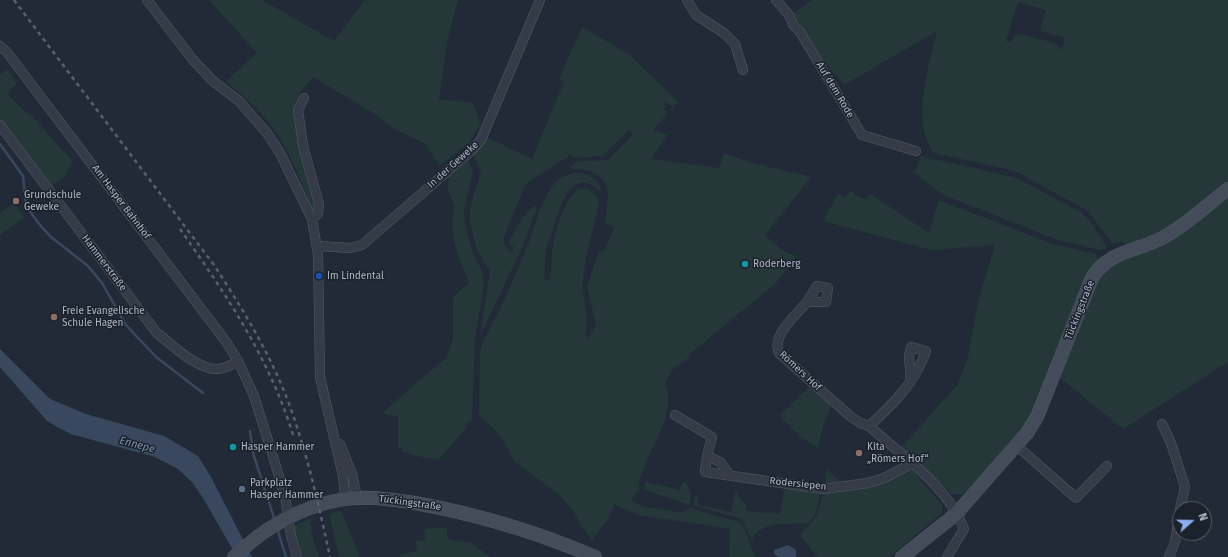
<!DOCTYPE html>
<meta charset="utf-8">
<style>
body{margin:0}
#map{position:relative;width:1228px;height:557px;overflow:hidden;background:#222a37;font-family:"Fira Sans",sans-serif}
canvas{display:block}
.north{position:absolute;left:1172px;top:501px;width:40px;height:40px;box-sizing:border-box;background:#1b222c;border:1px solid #575e69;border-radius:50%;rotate:70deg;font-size:11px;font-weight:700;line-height:16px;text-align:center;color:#b0b7c4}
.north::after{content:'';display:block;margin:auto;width:14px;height:18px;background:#8aaef0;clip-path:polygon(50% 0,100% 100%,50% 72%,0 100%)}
</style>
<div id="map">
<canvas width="1228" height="557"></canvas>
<div class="north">N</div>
</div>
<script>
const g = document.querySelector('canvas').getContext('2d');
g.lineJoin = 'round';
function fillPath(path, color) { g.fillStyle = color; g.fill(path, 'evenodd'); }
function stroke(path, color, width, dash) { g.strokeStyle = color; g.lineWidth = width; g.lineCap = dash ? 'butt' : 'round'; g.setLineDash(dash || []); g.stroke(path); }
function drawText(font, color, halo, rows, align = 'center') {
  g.font = font + ' "Fira Sans",sans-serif'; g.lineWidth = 3; g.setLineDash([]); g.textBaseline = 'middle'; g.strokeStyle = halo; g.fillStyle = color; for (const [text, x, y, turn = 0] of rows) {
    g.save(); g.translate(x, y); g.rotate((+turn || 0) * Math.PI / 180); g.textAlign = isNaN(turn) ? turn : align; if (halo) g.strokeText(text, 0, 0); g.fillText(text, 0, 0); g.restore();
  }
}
fillPath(new Path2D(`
 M209 0H262L334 41 365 0H458L448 37 439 99 473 103 481 124 467 145 439 165 426 144 394 129 378 116 313 77C307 84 298 93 296 103 293 121 312 183 317 204L313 211C301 182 290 149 270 124 257 108 241 94 226 81L257 53Z
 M812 0H1228V362L1123 429 1058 376 1028 424 971 487 962 494H952L917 461 901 448 958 384 968 357 978 302 995 245 931 250 823 221 838 194 846 198 850 191 865 200 870 194 929 233 939 200 1050 243 1095 254 1099 260 1132 246 1125 244 1122 241 1115 244 1112 243 1088 211 1015 171 934 153C910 121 929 67 937 31L844 85 788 18ZM1018 2 1046 10 1040 31 1065 38 1062 50 1055 43 1019 34 1013 37 1011 42 1006 41Z
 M582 27 630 55 678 102 671 110 672 107 667 102 664 104 666 106 664 109 668 113 653 130 667 135 651 159 719 168 724 153 752 163 811 177 765 235 783 251 796 256 776 283 691 353 690 357 673 369 665 383C678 410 652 443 644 468 641 476 638 482 639 490L631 499 641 506 681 513 690 508 739 522 745 530 755 557H729L730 529 638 515 614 504 610 516 592 540 581 525 574 512 558 494 514 461 509 450 497 432 479 415 480 351 483 341C501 310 515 277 528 244 536 224 541 198 556 182 563 174 580 170 590 176 596 180 601 185 602 193 574 164 561 203 555 224 552 233 547 242 546 251 545 260 545 270 544 279L549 281C552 271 551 263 552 253 555 232 562 203 578 189L587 188 597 197 599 200C595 227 585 253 583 280 581 300 591 313 585 335L588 338 596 325 587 286 598 253 605 250 614 228 605 223C606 212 609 198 607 188 603 173 583 168 570 169V167L578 161 608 160 633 135 629 130 602 156 574 158 571 155 529 181 522 192 504 237V244L511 252 514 248 509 242C515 229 523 214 535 206L537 208 522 248 480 336 490 271 477 250 470 222V208L481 171 473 154 479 149 485 136 532 159 564 82 559 79Z
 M8 69 17 83 7 94 20 107 32 116 73 162 65 176 50 187 0 119V74Z
 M921 156 1017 178 1082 213 1089 220 1106 246 1105 249 1100 250 1055 239 941 194 915 172Z
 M468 160 473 172 464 210 465 223 472 251 483 273 484 283 475 340 472 420 465 425 467 427 438 460 417 456 402 451 403 448 400 447 398 450V417L382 413 447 357 453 338V297L469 283C460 258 446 232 455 206L448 191 449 176Z
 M14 203 24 217 0 235V213Z
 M809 387 831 406 823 426 818 447 802 438 779 416Z
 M826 469 843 484 825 485Z
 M912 470 942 505V513L889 557H817L800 534C817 518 818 515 823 492L852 490 872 486Z
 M645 482 680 490 683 482 686 483 691 494 690 505 644 490Z
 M785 487 820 492C818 503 818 515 808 523 790 525 760 520 752 540L741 519 693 505 695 496 698 497V505L731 512 736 490 741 500 746 504V510L770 514 771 512 780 514Z
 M341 510 360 557H339L329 514Z
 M310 519 312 534 319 557H300L293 532 295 526Z
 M434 528H447V538L455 541 470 542 490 557H401L400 555 417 551 415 541 425 540 424 529Z`), '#253739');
fillPath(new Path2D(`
 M0 349 50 399 86 414 164 436 198 456 211 477 252 557H237L203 498 192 482 178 469 155 457 71 434 59 428 47 421 0 367Z
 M788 545 796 550V557H778L774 554V550Z`), '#39485f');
stroke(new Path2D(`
 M0 144 23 176 26 206 40 225 51 237 88 266 102 283 126 325 156 357 203 393
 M250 431 253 453 275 521
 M277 528 286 557`), '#39485f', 2.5);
const street = new Path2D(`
 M147 0 193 60 213 81 239 101 267 133 280 153 312 219 318 254 320 377 343 476 345 499
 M687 0 696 15 724 33 735 44 743 70
 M776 0 789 15 793 25 800 32 862 135 916 151
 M0 46 6 51 227 343 238 361 254 396 271 450 285 496 291 536 297 557
 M304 98 298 110 303 146 319 204 318 214 312 219
 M0 125 156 332C171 344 197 370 218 369 225 369 231 365 238 361
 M318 246 350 248 362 245 470 152 481 140 540 0
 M807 302 817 286 828 288 826 302H807C796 315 771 336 779 353L850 416 860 423 869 426C902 456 948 486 964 529L947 557
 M675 415 712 437 707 456
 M1162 424 1171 443 1185 487 1180 509
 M869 426C892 405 916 382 926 351L911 347 909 356 911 381
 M340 444 352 474 357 498
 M1016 445 1076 498 1107 466
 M729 474 720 462 707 456 705 472 823 489 868 483 884 478 911 464
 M1169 557 1175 542 1180 511`);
const secondary = new Path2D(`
 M234 557C264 528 298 508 339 500 364 495 390 499 415 503 476 514 537 532 595 557
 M902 557 956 514 1027 433 1037 417 1092 278C1109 250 1137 252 1164 237 1188 224 1207 205 1228 189`);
stroke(street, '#535a65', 10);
stroke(secondary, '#535a65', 14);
stroke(street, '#363c47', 9);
stroke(secondary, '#444c5a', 13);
stroke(new Path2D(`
 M14 0 214 265C246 314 277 365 295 421 310 466 320 511 330 557
 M180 229C225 293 270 359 293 435`), '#58606e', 2.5, [4, 4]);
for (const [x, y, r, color] of [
 [16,201,4,"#8d6e63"],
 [745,264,4,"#0f9aa8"],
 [319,276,4,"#1a4fb4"],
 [54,317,4,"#8d6e63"],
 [233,447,4,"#0f9aa8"],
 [859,453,4,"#8d6e63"],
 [242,489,4,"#5c6f8a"]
]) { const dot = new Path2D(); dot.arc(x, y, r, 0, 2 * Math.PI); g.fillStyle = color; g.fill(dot); stroke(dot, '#1b222c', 1.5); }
drawText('10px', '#b0b7c4', '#1b222c', [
 ["Auf dem Rode",835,90,59],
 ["In der Geweke",453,165,-42],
 ["Am Hasper Bahnhof",121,202,53],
 ["Hammerstraße",104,263,53],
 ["Tückingstraße",1080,310,-68],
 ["Römers Hof",800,371,43],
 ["Rodersiepen",798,484,6],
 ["Tückingstraße",410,503,8]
]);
drawText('10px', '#b0b7c4', '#1b222c', [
 ["Grundschule",24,195],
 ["Geweke",24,207],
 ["Roderberg",753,264],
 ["Im Lindental",327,276],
 ["Freie Evangelische",62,311],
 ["Schule Hagen",62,323],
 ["Hasper Hammer",241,447],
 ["Kita",867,447],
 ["„Römers Hof“",867,459],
 ["Parkplatz",250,483],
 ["Hasper Hammer",250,495]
], 'left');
drawText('italic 11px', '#7b8eaa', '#1b222c', [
 ["Ennepe",137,445,15]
]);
</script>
